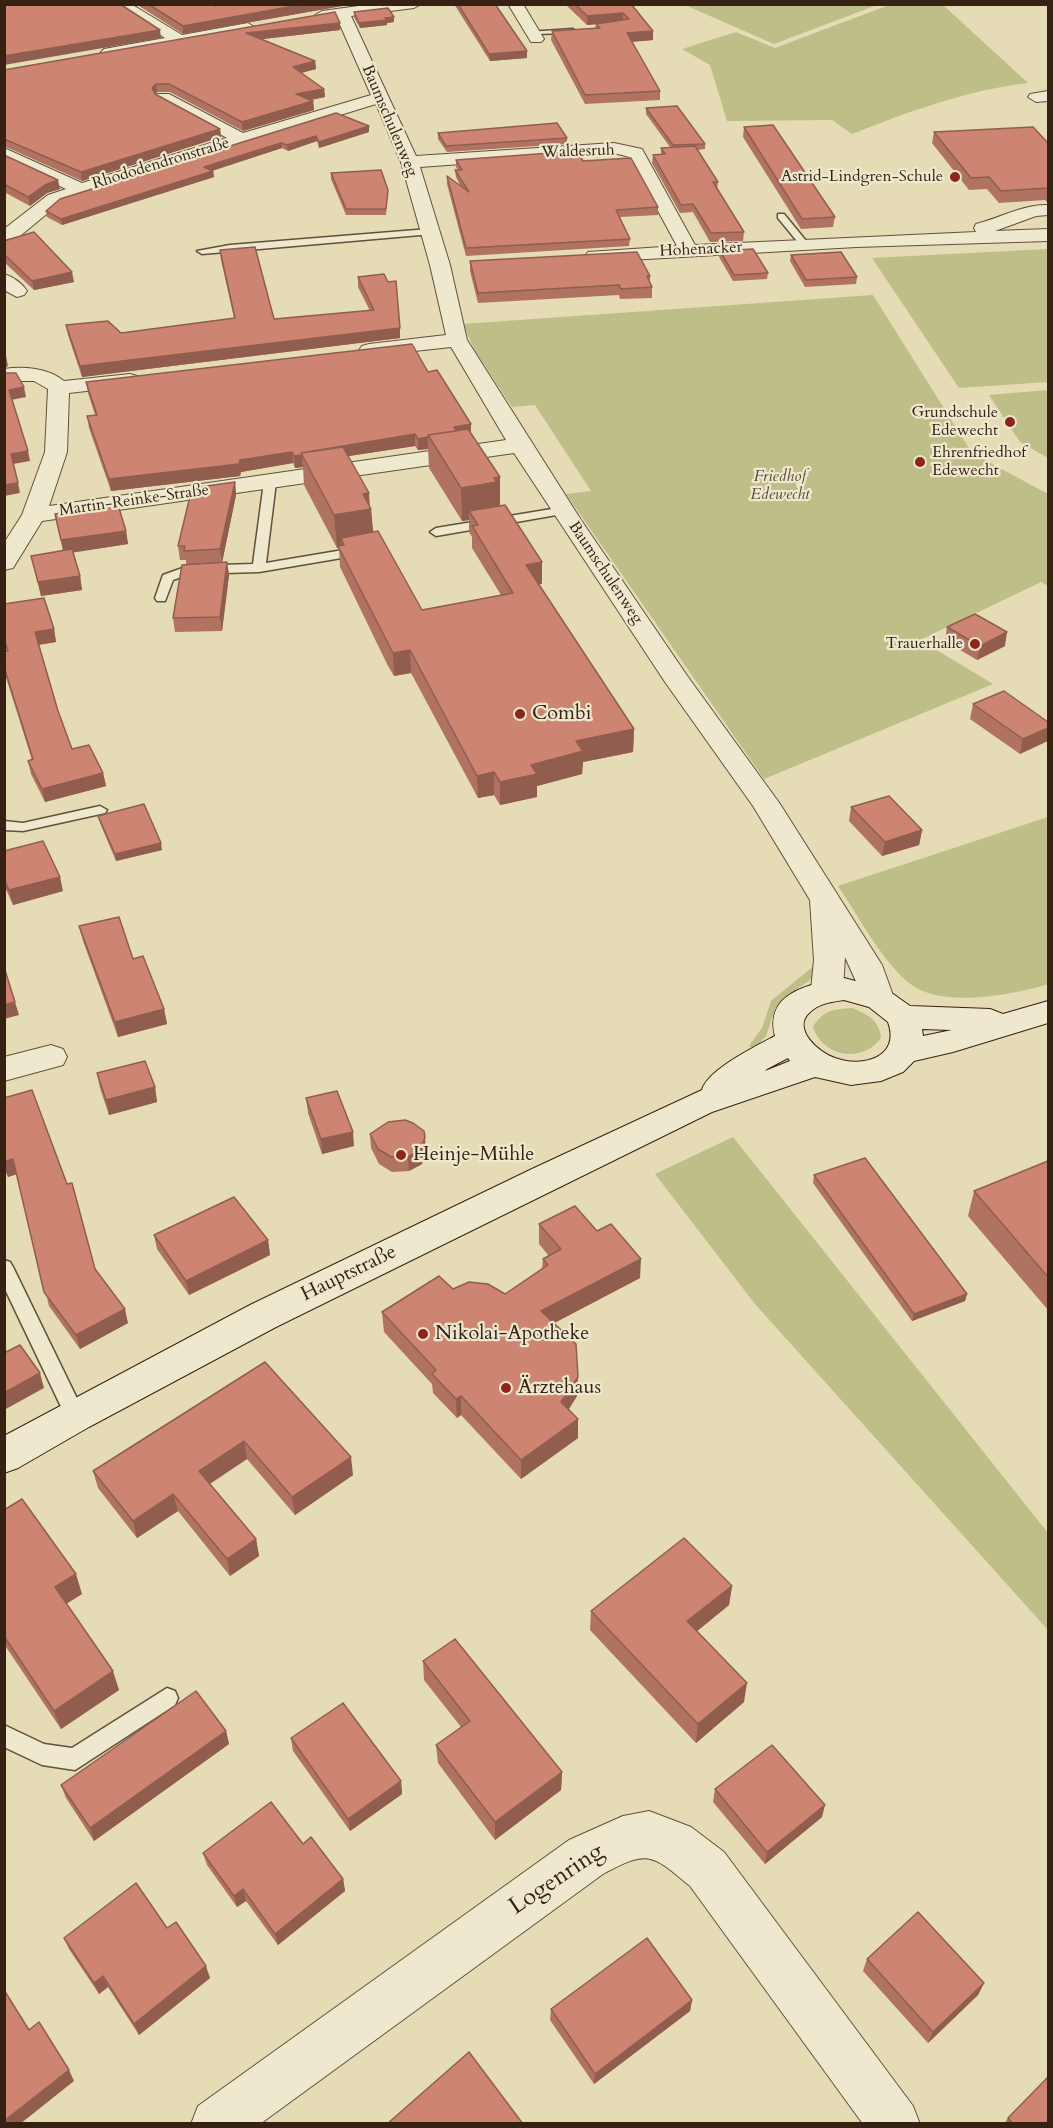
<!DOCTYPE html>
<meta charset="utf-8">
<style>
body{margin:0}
#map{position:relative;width:1053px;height:2128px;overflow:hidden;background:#e5dbb5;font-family:Cardo,serif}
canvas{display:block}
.frame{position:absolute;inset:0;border:6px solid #372113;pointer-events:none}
</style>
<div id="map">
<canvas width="1053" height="2128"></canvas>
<div class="frame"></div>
</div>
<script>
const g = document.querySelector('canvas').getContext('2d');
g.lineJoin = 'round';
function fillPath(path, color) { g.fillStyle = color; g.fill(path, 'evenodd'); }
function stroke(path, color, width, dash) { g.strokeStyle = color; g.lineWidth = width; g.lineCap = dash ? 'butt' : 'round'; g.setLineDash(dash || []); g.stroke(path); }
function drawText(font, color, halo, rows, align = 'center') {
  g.font = font + ' Cardo,serif'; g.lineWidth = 4.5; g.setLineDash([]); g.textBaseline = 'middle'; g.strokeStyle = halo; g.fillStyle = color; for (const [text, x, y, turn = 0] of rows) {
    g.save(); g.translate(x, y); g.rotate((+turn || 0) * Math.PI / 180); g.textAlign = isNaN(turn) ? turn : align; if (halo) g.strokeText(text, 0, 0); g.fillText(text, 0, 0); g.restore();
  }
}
fillPath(new Path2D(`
 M685 5H877L774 44Z
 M889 5H943L1028 83C967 90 908 112 852 134L832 120 727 121 710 65 682 49 736 32 775 48Z
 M1048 249V382L959 388 872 258Z
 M873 295 972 453 1048 494V586L1041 582 920 640 993 684 764 779 566 494 591 491 535 405 512 407 474 349 463 324Z
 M1048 390V458L1020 442 989 395Z
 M1048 817V984C1013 995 941 1009 909 983 880 958 859 917 838 886Z
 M815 965 818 967 809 981 787 995 775 1009 766 1036 754 1049 749 1046 762 1028 771 1001Z
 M852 1008C869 1015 879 1020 881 1038 862 1064 823 1057 813 1027 823 1010 834 1009 852 1008Z
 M733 1137 1048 1533V1630L755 1304 655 1174Z`), '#bdbe88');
const lane = new Path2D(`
 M573 29 576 33 532 34 528 32Z
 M778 214H784L807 242V246H801L778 218Z
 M429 229 432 230V234L202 254 197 251 230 245Z
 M270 479 276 482 266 563 361 547 365 548V554L259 572 190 574 173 580 165 601H157L155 598 163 575 188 566 253 564 264 482Z
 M564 507 570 511 568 513 436 536 430 532 436 528Z
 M100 806 107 810 105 813 23 831 4 830V821L23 823Z
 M4 1260 10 1262 13 1267 85 1415 82 1421 75 1423 68 1421 65 1415 4 1287Z
 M167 1688 175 1691 178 1698 175 1705 75 1770 42 1765 4 1747V1725L44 1744 72 1748Z`);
const street = new Path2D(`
 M113 4H131L182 35 248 23 256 28 248 33 109 57 104 55 101 52 104 49 165 38Z
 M373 4H421L414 8 351 16 416 156 614 143 642 149 695 245 976 232 974 228 976 224C1000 218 1024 204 1048 205V215L1036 216 995 231 1048 229V241L856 247 595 262 585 256 588 252 677 246 629 157 614 153 420 167 450 265 467 340 581 520 688 677 780 804 882 965 894 998 889 1006 878 1009 867 1006 845 957 843 990 838 998 827 1001 816 998 811 990 814 960 810 900 753 806 665 682 514 453 42 521 13 568 4 570V543L22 515 45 452 48 389 34 381H4V369C24 366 48 368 64 381L130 374 137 376 141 380 137 384 130 386 69 393 67 452 49 506 506 440 451 347 369 356 362 354 359 350 362 346 369 344 446 335 430 265 401 162 376 104 87 193 60 203 20 236 4 240V229L48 195 66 189 4 160V148L82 183 227 138 157 100 155 97 157 94H169L243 133 371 95 337 18 322 19 315 15 322 11Z
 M508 4H523L544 39 541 42H531Z
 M1048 91V101L1036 102 1028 97 1030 94Z
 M4 274C13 277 22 283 27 291L24 295 17 297 4 290Z
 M51 1045 63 1049 67 1057 63 1065 4 1081V1057Z
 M649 1811 691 1827 724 1852 913 2106 920 2124H863L690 1886C652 1854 648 1849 603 1874L260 2124H191L198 2106 569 1840 623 1816Z`);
const secondary = new Path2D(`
 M844 978 886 989 910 1006 990 1009 1003 1014 1048 1001V1023L953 1052 914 1061 903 1072 881 1081 851 1085 815 1077 712 1112 276 1327 89 1427 18 1468 4 1473V1436L250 1305 532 1169 702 1090C707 1070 756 1046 775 1036 764 991 812 984 844 978ZM844 1000 869 1007 888 1022C901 1058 862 1068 835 1058 819 1053 792 1029 809 1013 819 1003 832 1002 844 1000ZM922 1029 952 1030 923 1036ZM788 1058 790 1061 765 1071 767 1069Z`);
stroke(lane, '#62503c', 3);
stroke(street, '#62503c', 2);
stroke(secondary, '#372113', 2);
fillPath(lane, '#eee8cf');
fillPath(street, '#eee8cf');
fillPath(secondary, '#eee8cf');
fillPath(new Path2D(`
 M136 4H212L215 6V4H367L342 6 183 34Z
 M454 4H495L527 58 490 61Z
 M565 4H632L631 5 653 40 632 42 660 91V100L585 104 551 40 552 31 595 28 596 24 587 25Z
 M354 12 394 17V22L387 23V25L360 28 354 17Z
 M340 23V30L262 39 315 61 316 69 301 73 324 89 325 97 310 100 313 101 314 110 243 131 170 92H157L155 94 220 129 221 137 82 181 4 146V70Z
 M646 108 705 144V149L697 150 718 182 717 190 744 232 743 241 710 242 693 212 680 213 652 163 653 155 661 154V148L670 147 646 114Z
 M336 113 369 132 319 148 317 141 288 151 282 148 212 171H213L214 177 62 225 47 217 46 211Z
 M744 127 835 217 833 227 801 229 743 137Z
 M934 132 1048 143V203L1045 200 999 203 987 189 969 190 932 143Z
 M438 133 567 138V144L447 152 438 139Z
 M4 155 60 189 47 193 30 206 4 192Z
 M456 160 583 161 658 207V215L620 217 630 239 629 246 466 256 447 184V176L461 187 456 177 455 170H458L456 167Z
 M331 173 388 190 386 215H346L331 179Z
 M4 241 74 282 34 290 4 262Z
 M220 250 274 319 370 311 358 287V277L400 338 82 377 68 335 66 325 121 333 234 318 221 260Z
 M720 251 768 273 767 279 733 281 719 257Z
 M791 255 857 277 856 284 805 287 790 261Z
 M470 261 650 276V283L652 287V298L620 299 619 295 478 303 470 271Z
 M428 372 471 433 500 477V506L542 584H539L634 729 633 752 583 762 582 774 537 786V797L500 805 494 795 478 798 411 673 394 676 388 666 340 567 339 548H337L304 485 303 467 295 468 293 463 241 472 240 476 111 491 89 428 87 416 95 415 88 393 86 382ZM415 446 418 450 428 449 429 468 462 521 469 520V532L472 537V548L501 595 422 610 373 532 371 509 369 505V493L348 456Z
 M235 482 236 495 222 562H227L229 575 222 631 175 632 173 618 186 564V560H180L178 546Z
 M55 514 126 531 128 544 73 552 80 576 82 590 41 596 31 556 63 551Z
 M4 604 54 629 56 642 38 645 58 711 72 749 103 773 106 786 45 802 31 774 28 761 32 760 4 671V651H7L4 641Z
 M947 627 1005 646 977 660 945 641Z
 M973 704 1048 722 1020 754 970 719Z
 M851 807 922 830 919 845 882 856 849 821Z
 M98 816 162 850 116 861 100 823Z
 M4 851 63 891 13 905 4 885Z
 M79 926 133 959 164 1009 167 1024 118 1037 83 941Z
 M97 1073 155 1087 157 1102 109 1115 100 1088Z
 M4 1098 95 1269 128 1323 80 1349 49 1306 17 1174 8 1177 4 1168Z
 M306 1098 354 1146 322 1154 308 1113Z
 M370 1134 426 1152 422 1164 409 1171 392 1172 379 1164 371 1148Z
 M1048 1156V1310L968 1216 974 1191 1047 1162Z
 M814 1175 967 1294 965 1301 912 1321 813 1183Z
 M539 1224 640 1278 554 1323 577 1396 569 1409 578 1419V1438L521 1479 461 1415 457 1418 433 1393 432 1384 384 1332 382 1312 453 1289 505 1294 542 1268 543 1259 549 1256 539 1244Z
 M154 1235 268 1240 270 1255 189 1295 157 1249Z
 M265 1362 353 1475 295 1515 247 1459 210 1484 256 1539 259 1556 230 1576 178 1511 137 1538 98 1488 93 1471Z
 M4 1510 82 1594 66 1604 119 1690 61 1729 4 1644Z
 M732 1586 729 1605 697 1631 744 1702 696 1743 590 1630 591 1611Z
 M423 1661 562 1772 561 1790 495 1840 438 1763 436 1745 461 1727 424 1680Z
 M226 1731 229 1744 94 1841 66 1798 61 1785Z
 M291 1738 401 1781 402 1794 350 1831 293 1751Z
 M715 1789 822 1817 765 1864 713 1802Z
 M303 1844 343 1879 345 1891 278 1945 246 1901 237 1907 207 1865 203 1853Z
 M167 1928 210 1978 139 2035 108 1987 99 1994 69 1949 64 1938Z
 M867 1959 984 1983 978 1995 928 2043 863 1971Z
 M692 2000 690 2011 594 2084 550 2020 551 2009Z
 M1008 2118 1048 2124H1004Z`), '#b07261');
fillPath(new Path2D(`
 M305 4H342V6L183 34V26Z
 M623 13V22L587 25V16Z
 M394 17V22L387 23V25L360 28 359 23Z
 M340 23V30L247 41 246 33Z
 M160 30 161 38 4 65V56Z
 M653 31V40L627 42V33Z
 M527 51V58L490 61 489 54Z
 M315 61 316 69 293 75V67Z
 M156 84 157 92 153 96 152 88Z
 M324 89 325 97 297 103 296 94Z
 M313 101 314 110 243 131 242 122Z
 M369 126V132L319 148V142Z
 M220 129 221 137 82 181 81 172Z
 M316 136 317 141 288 151 287 145Z
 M281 143 282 148 205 173 204 167Z
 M213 171 214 177 62 225 61 219Z
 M58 180 60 189 47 193 30 206 28 197 45 185Z
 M72 272 74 282 34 290 32 281Z
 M400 328V338L82 377 80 366Z
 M6 356 8 366 4 368V357Z
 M24 387 26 397 11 400 9 390Z
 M471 424V435L458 438 454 427Z
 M415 434V446L336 458 333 447Z
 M428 437V449L418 450V439Z
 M28 451 30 461 13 464 11 454Z
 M292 452 293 463 241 472 240 476 111 491 109 479Z
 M302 455 303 467 295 468 294 456Z
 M500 477V510L469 511V520L462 521 461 488Z
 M235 482 236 495 222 563 220 549Z
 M18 483 20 493 4 496V485Z
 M369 493 370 509H371L374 542 344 545 341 538 342 548 338 546 339 548H337L334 515 363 494Z
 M126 531 128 544 64 554 61 540Z
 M227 562 229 575 222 631 220 617Z
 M542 562V584L526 586V565Z
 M80 576 82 590 41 596 38 582Z
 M54 629 56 642 37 645 35 632Z
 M1007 632 1005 646 977 660 980 646Z
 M410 650 411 673 394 676 393 653Z
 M1048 728V741L1020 754 1023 739Z
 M634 729 633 752 583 762 582 774 537 786V797L500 805V782L576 741Z
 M494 772V795L478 798 477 776Z
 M103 773 106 786 45 802 42 789Z
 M922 830 919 845 882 856 885 842Z
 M161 843 162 850 116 861 115 854Z
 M60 877 63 891 13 905 9 890Z
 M15 1002 19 1015 4 1019V1005Z
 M164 1009 167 1024 118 1037 115 1022Z
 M155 1087 157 1102 109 1115 106 1100Z
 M353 1132 354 1146 322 1154 321 1139Z
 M425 1137 426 1152 422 1164 409 1171 408 1157Z
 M13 1159 17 1174 8 1177 4 1166V1162Z
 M268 1240 270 1255 189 1295 186 1281Z
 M641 1259 640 1278 541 1330V1311Z
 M967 1294 965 1301 912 1321 914 1314Z
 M125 1309 128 1323 80 1349 76 1335Z
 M40 1373 44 1388 4 1410V1393Z
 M578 1377 577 1396 561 1421V1402Z
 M461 1396V1415L457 1418 456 1399Z
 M578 1419V1438L521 1479V1460Z
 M244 1441 247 1459 203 1488 199 1471Z
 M351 1457 353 1475 295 1515 292 1497Z
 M173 1494 178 1511 137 1538 133 1521Z
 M256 1539 259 1556 230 1576 227 1559Z
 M76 1574 82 1594 61 1607 55 1587Z
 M732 1586 729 1605 685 1641 687 1621Z
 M113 1671 119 1690 61 1729 54 1711Z
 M747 1683 744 1702 696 1743 698 1724Z
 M226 1731 229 1744 94 1841 90 1828Z
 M562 1772 561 1790 495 1840V1822Z
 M401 1781 402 1794 350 1831 348 1819Z
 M825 1805 822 1817 765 1864 767 1852Z
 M343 1879 345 1891 278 1945 275 1934Z
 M243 1889 246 1901 237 1907 234 1896Z
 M206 1966 210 1978 139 2035 134 2024Z
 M103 1976 108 1987 99 1994 94 1983Z
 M984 1983 978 1995 928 2043 933 2032Z
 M692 2000 690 2011 594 2084 595 2074Z
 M69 2070 74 2081 20 2124H4V2121Z`), '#905d4f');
const building = new Path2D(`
 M4 4H120L160 30 4 56Z
 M148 4H212L215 6V4H305L183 26Z
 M458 4H495L527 51 489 54Z
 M575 4H631L653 31 627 33 660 91 585 95 552 31 600 28 596 24 629 19 623 13 587 16Z
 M388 8 394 17 385 18 387 20 359 23 354 12Z
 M335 12 340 23 246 33 315 61 293 67 324 89 296 94 313 101 242 122 169 84H156L152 88 155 94 220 129 81 172 4 139V70Z
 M677 106 705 144 673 145 646 108Z
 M336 113 369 126 319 142 316 136 287 145 281 143 204 167 213 171 61 219 46 211 60 199Z
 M557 123 567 138 446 146 438 133Z
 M773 125 835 217 802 219 744 127Z
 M1033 127 1048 143V189V188L1001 191 989 177 971 178 934 132Z
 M695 146 718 182H713L744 232 711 233 693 204 681 205 653 155 665 154 661 148Z
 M577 151 583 161 631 158 658 207 616 210 630 239 466 248 447 176 469 192 455 170H462L456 160Z
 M4 155 58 180 45 185 28 197 4 184Z
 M381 170 388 190 386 209H346L331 173Z
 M34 232 72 272 32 281 4 254V241Z
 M255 247 274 319 374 310 358 277 384 274 388 282 396 281 400 328 80 366 66 325 108 321 121 333 235 318 220 250Z
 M753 249 768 273 734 275 720 251Z
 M637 252 650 276H647L652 287 621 289 619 285 478 293 470 261Z
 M841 252 857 277 806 280 791 255Z
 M412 344 428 372 437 370 471 424 454 427 456 431 428 435V437L418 439 415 434 301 453 302 455 294 456 292 452 240 460 239 464 109 479 87 416 97 415 86 382Z
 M4 373H16L24 387 9 390 28 451 11 454 18 483 4 485Z
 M468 429 500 477 494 478 497 482 461 488 428 435Z
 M343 447 369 493 363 494 371 509 334 515 301 453Z
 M235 482 220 549 184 551 185 546H178L192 488Z
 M118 505 126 531 61 540 55 514Z
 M505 505 542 562 526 565 634 729 576 741 583 751 531 765 537 774 500 782 494 772 477 776 410 650 393 653 338 546 344 545 341 538 378 531 422 610 513 593 472 526 478 525 469 511Z
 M72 549 80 576 38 582 31 556Z
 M227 562 220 617 173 618 182 565Z
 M44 598 54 629 35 632 58 711 72 749 89 745 103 773 42 789 28 761 33 759 4 667V651H8L4 639V604Z
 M975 614 1007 632 980 646 947 627Z
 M1004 691 1048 722V728L1023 739 973 704Z
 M889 796 922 830 885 842 851 807Z
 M144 804 161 843 115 854 98 816Z
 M43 841 60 877 9 890 4 879V851Z
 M119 917 133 959 143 956 164 1009 115 1022 79 926Z
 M4 967 15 1002 4 1005Z
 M145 1061 155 1087 106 1100 97 1073Z
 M32 1090 67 1184 72 1183 95 1269 125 1309 76 1335 44 1292 13 1159 4 1162V1098Z
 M337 1091 353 1132 321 1139 306 1098Z
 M405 1120 413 1123 424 1131 425 1137 421 1149 408 1157H391L378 1149 370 1134 388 1122Z
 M865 1158 967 1294 914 1314 814 1175Z
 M1048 1161V1277L974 1191Z
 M234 1197 268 1240 186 1281 154 1235Z
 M575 1206 597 1231 611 1224 641 1259 541 1311 576 1344 578 1377 561 1402 578 1419 521 1460 461 1396 456 1399 432 1374 436 1370 382 1312 439 1276 453 1289 469 1282 488 1284 505 1294 548 1265 543 1259 561 1249 539 1224Z
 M20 1345 40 1373 4 1393V1353Z
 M265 1362 351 1457 292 1497 244 1441 199 1471 256 1539 227 1559 173 1494 133 1521 93 1471Z
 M22 1499 76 1574 55 1587 113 1671 54 1711 4 1636V1510Z
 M684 1538 732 1586 687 1621 747 1683 698 1724 591 1611Z
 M455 1639 562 1772 495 1822 436 1745 470 1721 423 1661Z
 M196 1691 226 1731 90 1828 61 1785Z
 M343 1703 401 1781 348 1819 291 1738Z
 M772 1745 825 1805 767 1852 715 1789Z
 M271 1802 303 1844 311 1837 343 1879 275 1934 243 1889 234 1896 203 1853Z
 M136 1883 167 1928 176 1922 206 1966 134 2024 103 1976 94 1983 64 1938Z
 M918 1912 984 1983 933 2032 867 1959Z
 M647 1938 692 2000 595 2074 551 2009Z
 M4 1990 29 2030 39 2022 69 2070 4 2121Z
 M469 2052 523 2124H387Z
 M1048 2077V2124H1013L1008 2118Z`);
fillPath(building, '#cd8571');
stroke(building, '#905d4f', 1.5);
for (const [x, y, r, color] of [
 [955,177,6,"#8f2418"],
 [1010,422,6,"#8f2418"],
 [920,462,6,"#8f2418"],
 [975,644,6,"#8f2418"],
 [520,714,6,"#8f2418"],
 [401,1155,6,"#8f2418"],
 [423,1334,6,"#8f2418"],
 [506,1388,6,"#8f2418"]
]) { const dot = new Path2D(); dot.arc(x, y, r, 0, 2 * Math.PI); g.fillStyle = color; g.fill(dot); stroke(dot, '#eee8cf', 2); }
drawText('16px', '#372113', '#eee8cf', [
 ["Baumschulenweg",389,121,67],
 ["Waldesruh",578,152,-2],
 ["Rhododendronstraße",161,164,-17],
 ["Hohenacker",701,250,-3],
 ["Martin-Reinke-Straße",134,501,-8],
 ["Baumschulenweg",605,573,56]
]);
drawText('16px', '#372113', '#eee8cf', [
 ["Astrid-Lindgren-Schule",943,177],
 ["Grundschule",998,413],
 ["Edewecht",998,431],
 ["Ehrenfriedhof",932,453,"left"],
 ["Edewecht",932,471,"left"],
 ["Trauerhalle",963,644]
], 'right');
drawText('italic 16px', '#584830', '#eee8cf', [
 ["Friedhof",780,477],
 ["Edewecht",780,495]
]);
drawText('20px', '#372113', '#eee8cf', [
 ["Combi",532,714],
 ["Heinje-Mühle",413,1155],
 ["Nikolai-Apotheke",435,1334],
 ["Ärztehaus",518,1388]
], 'left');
drawText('20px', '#372113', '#eee8cf', [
 ["Hauptstraße",349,1274,-26]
]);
drawText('24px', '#372113', '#eee8cf', [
 ["Logenring",557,1880,-34]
]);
</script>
